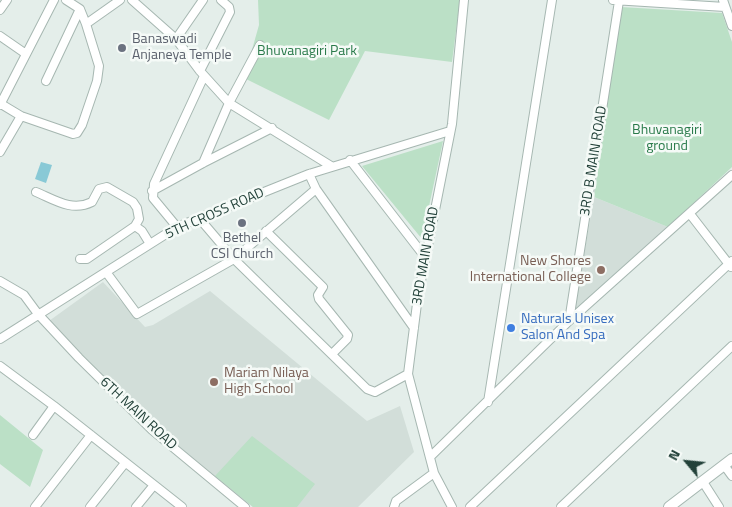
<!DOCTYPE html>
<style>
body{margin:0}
#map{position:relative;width:732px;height:507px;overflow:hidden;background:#e4eeea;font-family:"Titillium Web",sans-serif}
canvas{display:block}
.north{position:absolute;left:662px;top:437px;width:50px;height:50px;-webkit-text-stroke:4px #f5faf7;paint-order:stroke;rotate:298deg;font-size:14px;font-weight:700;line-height:20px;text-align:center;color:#224139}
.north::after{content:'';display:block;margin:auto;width:18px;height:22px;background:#224139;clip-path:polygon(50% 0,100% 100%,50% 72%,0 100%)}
</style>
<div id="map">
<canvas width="732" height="507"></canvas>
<div class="north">N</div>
</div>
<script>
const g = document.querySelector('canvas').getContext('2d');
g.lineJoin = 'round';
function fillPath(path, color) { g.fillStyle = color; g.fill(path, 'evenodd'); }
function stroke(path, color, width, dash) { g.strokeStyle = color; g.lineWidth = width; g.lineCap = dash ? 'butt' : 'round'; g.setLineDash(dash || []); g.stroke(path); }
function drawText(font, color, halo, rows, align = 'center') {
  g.font = font + ' "Titillium Web",sans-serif'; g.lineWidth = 5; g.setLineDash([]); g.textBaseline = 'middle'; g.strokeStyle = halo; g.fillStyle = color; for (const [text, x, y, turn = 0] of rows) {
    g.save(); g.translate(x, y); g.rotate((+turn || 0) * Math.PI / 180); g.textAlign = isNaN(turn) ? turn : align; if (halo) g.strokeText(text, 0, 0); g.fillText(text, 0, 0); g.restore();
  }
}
fillPath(new Path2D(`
 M594 197 668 227 574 313Z
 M103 282 145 327 153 325 210 291 367 421 400 406 414 452 358 507H253L149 422 49 321Z`), '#d2ded9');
fillPath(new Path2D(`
 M258 0H460L452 62 365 51 329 120 244 78 259 25Z
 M621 7 722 13 732 42V167L668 227 594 197Z
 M443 141 422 239 362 166Z
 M0 415 43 450 30 487 0 464Z
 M252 436 315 484 297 507H253L215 476Z`), '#bbe0c6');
fillPath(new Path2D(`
 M41 162 52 165 46 183 35 179Z`), '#89c9d6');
const minor = new Path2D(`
 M132 0 176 39 200 71 229 103 331 166
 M613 0 725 7
 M723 0 732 26
 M0 10 7 0
 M86 24 120 0
 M0 36 26 54
 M176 39 203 0
 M200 71 230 12 229 7 221 0
 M46 81 80 9
 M1 104 21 116 73 134 77 133 82 125 97 81 99 66 86 24 80 9 66 0
 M0 105 54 0
 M0 152 21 116
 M350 160 425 257
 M203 163 229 103 260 45
 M316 189 414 328
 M152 191 203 163 272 128
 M36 192C55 200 72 212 92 202L99 189 107 187 133 202 137 208 139 219 135 226
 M690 214 731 267
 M199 218 234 259 367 389 375 392 408 374
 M177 227 153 198 154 184 204 76
 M266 231 323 287 318 295 319 299 348 335 347 339 332 354
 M80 259H87L135 226 142 231 150 244
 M106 272 137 314 234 259 316 189 309 174
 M0 281 24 295 38 314 79 358 152 430 245 507
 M569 321 619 1
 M0 339 177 227 309 174 450 131
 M0 366 54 406 182 507
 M488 402 552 0
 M33 435 54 406
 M430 457 569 321 732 175
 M724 465 732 476
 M703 482 719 507
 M35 507 91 435
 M90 507 125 463
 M136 507 154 485
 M394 507 396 501 434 473
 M452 507 434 473 408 374 418 296 452 124 464 0
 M470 507 732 261
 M561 507 732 346`);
const tertiary = new Path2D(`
 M669 507 732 459`);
stroke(minor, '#a6b7b1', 10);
stroke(tertiary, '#a6b7b1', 12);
stroke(minor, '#fff', 8);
stroke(tertiary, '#fff', 10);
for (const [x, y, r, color] of [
 [122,48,5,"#6b7280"],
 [242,223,5,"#6b7280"],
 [601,270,5,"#8d6e63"],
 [511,328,5,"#3f7fe0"],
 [214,382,5,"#8d6e63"]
]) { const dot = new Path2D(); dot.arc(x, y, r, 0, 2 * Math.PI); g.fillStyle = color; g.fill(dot); stroke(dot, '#f5faf7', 2); }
drawText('14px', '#5b616d', '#f5faf7', [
 ["Banaswadi",132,40],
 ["Anjaneya Temple",132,56],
 ["Bethel",242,239,"center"],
 ["CSI Church",242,255,"center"]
], 'left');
drawText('14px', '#297a4a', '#f5faf7', [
 ["Bhuvanagiri Park",307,52],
 ["Bhuvanagiri",667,131],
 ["ground",667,147]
]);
drawText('14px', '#224139', '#f5faf7', [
 ["3RD B MAIN ROAD",594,161,-81],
 ["5TH CROSS ROAD",215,214,-24],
 ["3RD MAIN ROAD",426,256,-80],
 ["6TH MAIN ROAD",138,414,43]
]);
drawText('14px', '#785e54', '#f5faf7', [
 ["New Shores",591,262],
 ["International College",591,278],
 ["Mariam Nilaya",224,374,"left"],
 ["High School",224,390,"left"]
], 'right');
drawText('14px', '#366cbe', '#f5faf7', [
 ["Naturals Unisex",521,320],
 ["Salon And Spa",521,336]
], 'left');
</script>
